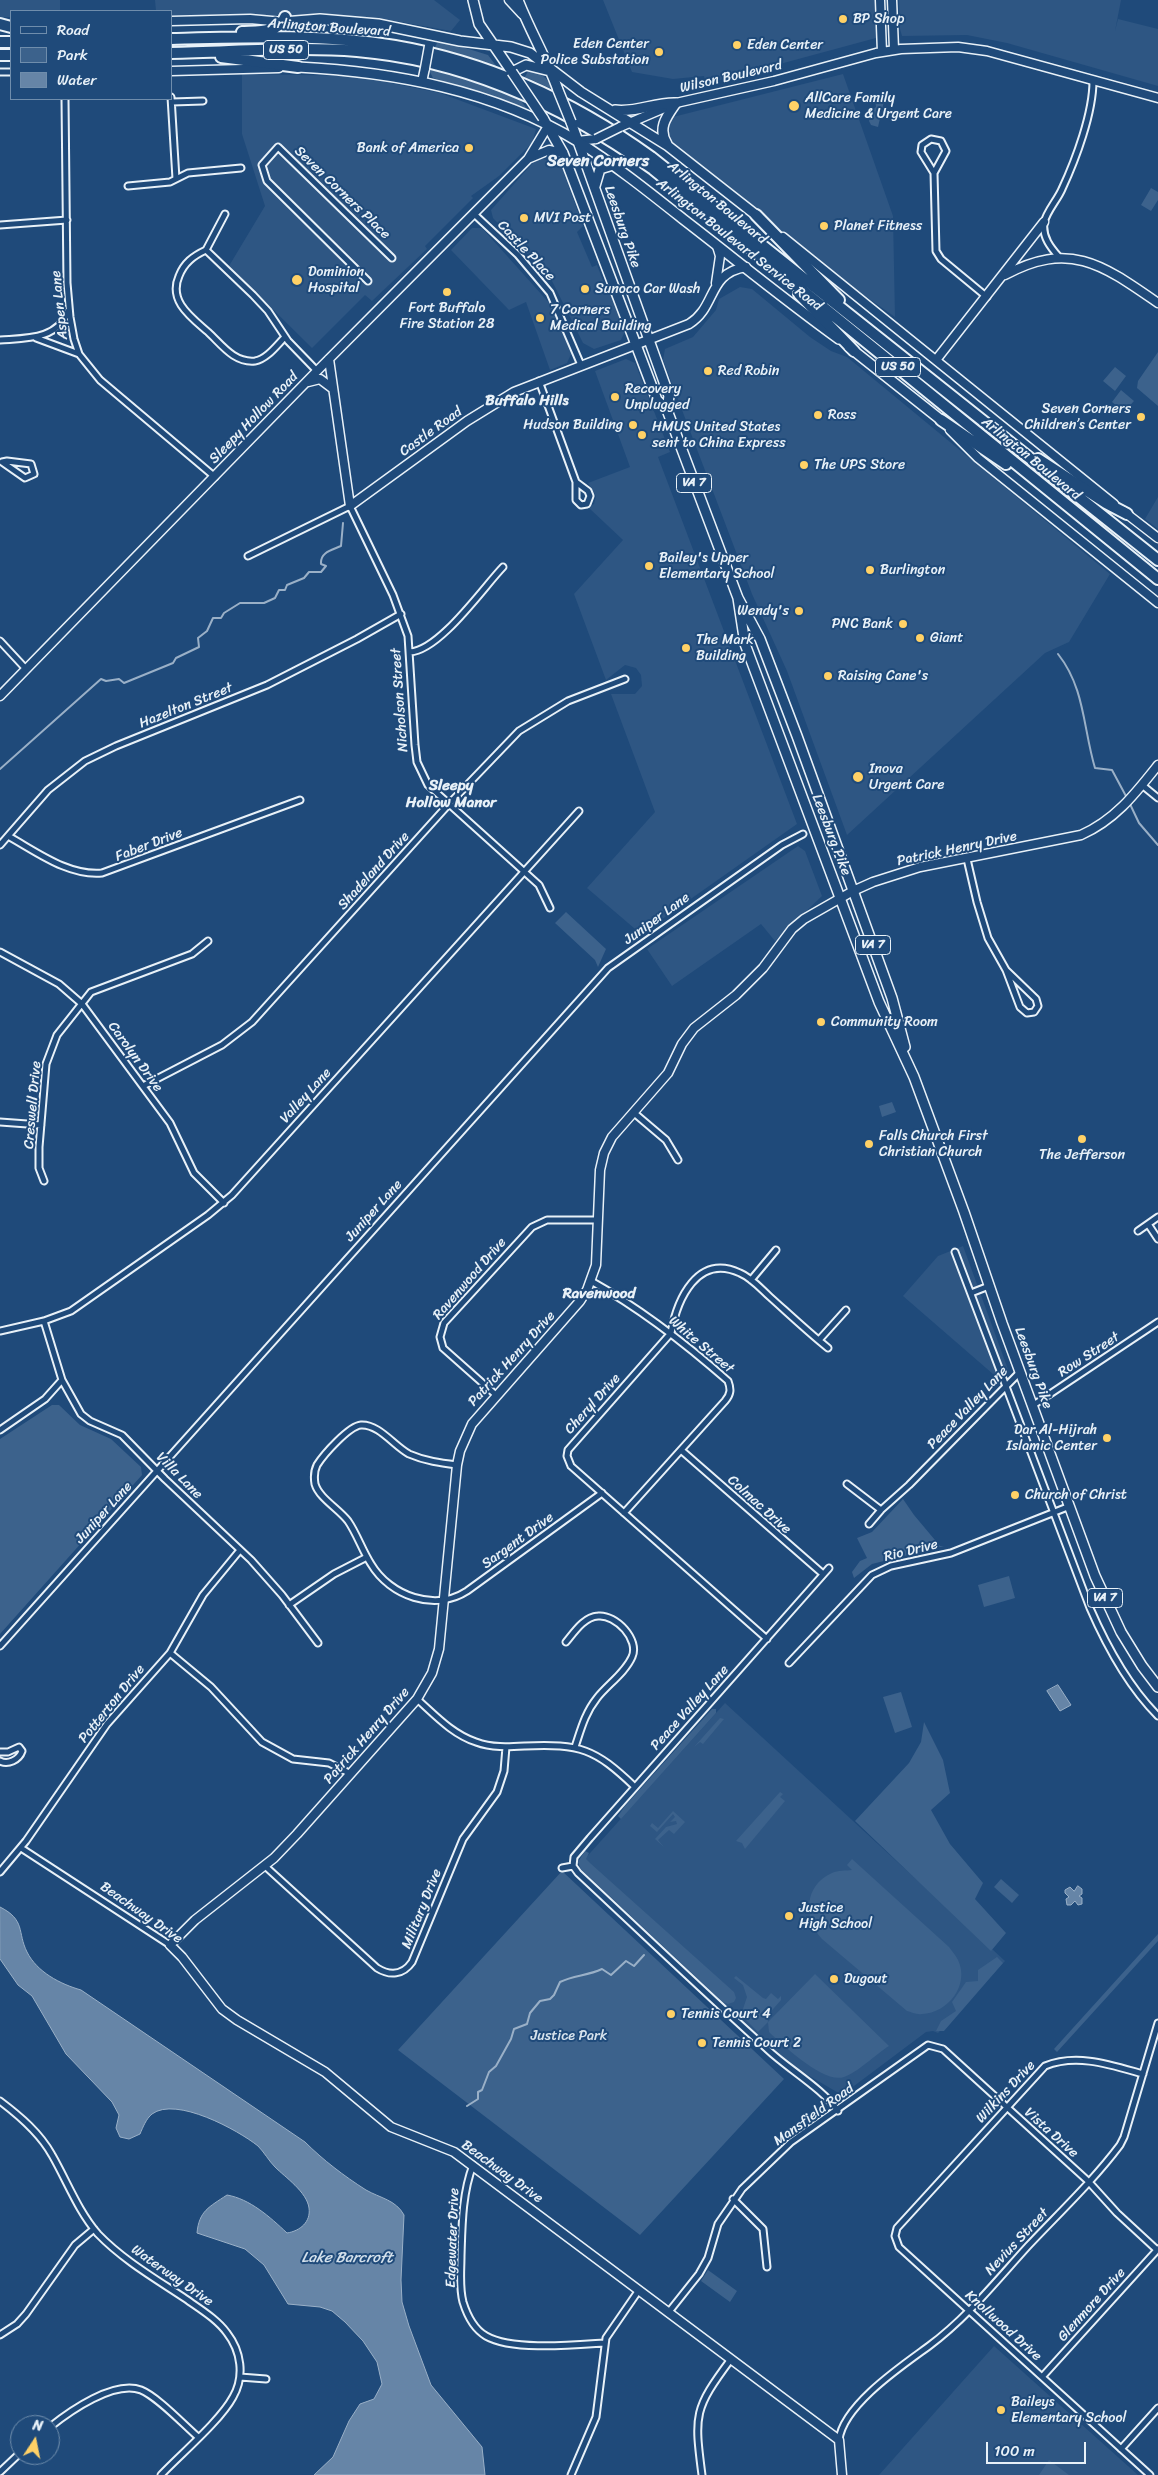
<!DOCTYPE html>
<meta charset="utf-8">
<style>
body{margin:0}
#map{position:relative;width:1158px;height:2475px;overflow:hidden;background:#1f4a7a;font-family:Sriracha,sans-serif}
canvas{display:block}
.legend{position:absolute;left:10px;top:10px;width:162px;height:90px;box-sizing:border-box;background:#1f4a7a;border:1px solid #6f8dac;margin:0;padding:6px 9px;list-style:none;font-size:15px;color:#e8f1f8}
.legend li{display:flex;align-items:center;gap:10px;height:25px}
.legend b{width:25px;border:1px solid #6f8dac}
.north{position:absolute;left:10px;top:2415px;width:50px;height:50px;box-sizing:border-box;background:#1f4a7a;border:1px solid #6f8dac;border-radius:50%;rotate:11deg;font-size:14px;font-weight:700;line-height:20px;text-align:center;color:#e8f1f8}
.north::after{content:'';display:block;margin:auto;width:18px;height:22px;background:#ffd166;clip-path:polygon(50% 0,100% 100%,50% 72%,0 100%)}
.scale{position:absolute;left:986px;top:2442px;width:100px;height:22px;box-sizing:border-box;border:2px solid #e8f1f8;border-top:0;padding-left:6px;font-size:15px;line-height:18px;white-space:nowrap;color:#e8f1f8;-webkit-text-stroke:4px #1f4a7a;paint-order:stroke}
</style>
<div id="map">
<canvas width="1158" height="2475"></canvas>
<ul class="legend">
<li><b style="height:6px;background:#1f4a7a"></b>Road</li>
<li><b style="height:14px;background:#3c628c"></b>Park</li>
<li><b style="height:14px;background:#6685a7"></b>Water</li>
</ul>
<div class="north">N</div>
<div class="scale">100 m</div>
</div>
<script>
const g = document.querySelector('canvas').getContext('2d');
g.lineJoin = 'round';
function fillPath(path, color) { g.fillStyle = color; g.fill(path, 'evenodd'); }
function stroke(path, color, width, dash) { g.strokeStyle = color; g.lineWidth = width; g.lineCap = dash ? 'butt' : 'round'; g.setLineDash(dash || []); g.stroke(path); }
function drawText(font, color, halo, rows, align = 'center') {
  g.font = font + ' Sriracha,sans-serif'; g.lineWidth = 4; g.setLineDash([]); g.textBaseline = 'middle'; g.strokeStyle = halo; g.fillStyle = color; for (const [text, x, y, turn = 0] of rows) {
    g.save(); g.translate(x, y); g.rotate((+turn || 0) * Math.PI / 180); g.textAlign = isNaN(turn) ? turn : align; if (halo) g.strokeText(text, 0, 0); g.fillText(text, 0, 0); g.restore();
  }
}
fillPath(new Path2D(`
 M0 0H60V11H11V17H0Z
 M155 0H434L460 20 451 31 390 20 328 15 171 16V11H156Z
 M603 0H876V38L706 84 704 76 673 79 632 72Z
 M899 0H1121L1115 31 1118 19 1158 29V86L1007 43 967 35 902 36 900 29Z
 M242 74 357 76 440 93 536 129 532 143 499 176 471 196 473 198 425 246 427 249 372 301 365 295 312 348 229 266 265 206 242 134Z
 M843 74 893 216 895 317 841 279 666 137 667 123 673 117Z
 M538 157 561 165 583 226 577 232 592 267 597 265 607 291 611 290 625 331 621 340 594 349 583 343 551 279 493 218 491 210Z
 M472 228H482L551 305 571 354 567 363 550 370 526 302 509 310 451 250Z
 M740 287 752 289 810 337 831 351 847 357 1110 574 1069 642 1045 653 847 835 787 671 752 594 663 360 665 349 693 337 716 310 719 299Z
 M626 359 635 363 670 452 658 457 797 824 641 934 587 888 655 812 611 694H635L642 686 641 675 636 668 625 665 606 680 574 594 623 540 589 508 594 504 596 496 588 483 630 467 595 371Z
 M1158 497V529L1145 519Z
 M798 846 805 851 822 896 775 941 761 924 672 986 647 949Z
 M963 1246 1009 1372 1001 1381 903 1296 938 1256Z
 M725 1703 1005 1961 938 2033 933 2031 926 2032 842 2095 794 2067 788 2073 573 1872Z
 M994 2346 1138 2475H879Z`), '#2e5683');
fillPath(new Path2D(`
 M443 41 488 55 497 67 434 49 437 43Z
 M430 68 470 79 519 98 527 109 526 110 464 87 433 78 430 72Z
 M528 71C540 71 548 78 552 89L525 77Z
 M875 98 884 101 878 127 871 125 869 121 872 110 876 107Z
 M1151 188 1158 192V200L1151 211 1141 205Z
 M1158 352V406L1137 388 1138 381Z
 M1115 367 1126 376 1115 391 1103 381Z
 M1121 390 1134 401 1124 412 1112 402Z
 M566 912 606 949 598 967 595 960 555 923Z
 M892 1102 896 1112 882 1117 879 1106Z
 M52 1405H59L80 1425 111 1439 141 1467 142 1475 0 1634V1439Z
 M903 1499 914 1515 940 1546H944L872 1564 854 1578 852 1572 860 1561 867 1558 857 1538 872 1532Z
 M1009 1576 1015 1598 984 1607 978 1585Z
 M901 1692 912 1727 895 1733 883 1697Z
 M712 1709H716V1713L621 1819 618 1816 625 1806Z
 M720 1718 724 1719 703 1744 700 1742 694 1747Z
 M924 1722 943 1760 950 1793 931 1810 950 1844 983 1883 975 1899 1006 1933 991 1951 855 1821 909 1763 921 1742Z
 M780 1792 783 1794 780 1797 785 1801 745 1849 742 1843 736 1841Z
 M673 1811 685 1822 674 1834 669 1830 658 1840 664 1847 655 1839 666 1827 677 1824 676 1821 670 1822 675 1817 673 1814 657 1832 650 1826 652 1823 658 1828Z
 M585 1851 589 1853 586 1859 590 1863 734 1992 736 1998 734 2002 728 2004 723 2002 581 1869 578 1862Z
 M852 1859 949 1947C952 1951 956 1956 958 1960 970 1985 948 2013 922 2014 917 2015 911 2012 907 2011L822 1939C803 1918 804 1885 832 1873 838 1870 846 1871 852 1870L847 1865Z
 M562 1871 784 2079 640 2235 398 2050Z
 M1001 1879 1019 1895 1012 1903 994 1887Z
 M1158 1934V1941L1057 2052 1054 2049Z
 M997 1957 1003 1963 944 2031H936L941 2021 956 2011 952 2002 966 1982 978 1981V1970Z
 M815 1974 889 2046C876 2054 857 2073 844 2077 824 2084 784 2046 769 2032L768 2022 758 2032 741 2015 747 1997 743 1985 734 1978 736 1976 763 1998 766 1999 771 1993 778 1999 781 1996V2000L767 2016 768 2022Z
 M708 2270 737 2291 730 2302 701 2281Z
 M1049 2460 1069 2475H1039Z`), '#3c628c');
const water = new Path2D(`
 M1058 1685 1071 1705 1060 1711 1047 1691Z
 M1078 1886 1082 1889V1894L1079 1896 1082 1898V1904L1078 1905 1075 1901 1071 1905H1067L1066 1899 1069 1897 1065 1893V1890L1070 1887 1074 1891Z
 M0 1907C26 1920 17 1932 27 1952 37 1972 60 1984 81 1990L305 2142C323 2160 344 2176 366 2190 380 2198 396 2200 404 2215L401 2280 402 2302 409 2326 431 2385 482 2447 485 2475H314L333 2457 349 2421 360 2404 374 2399 382 2384 377 2362 363 2341 345 2322 332 2311 320 2307 288 2304 264 2265 245 2249 197 2233C199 2211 209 2207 227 2195 250 2199 270 2217 287 2233 300 2231 311 2222 309 2208 307 2192 285 2177 275 2167 269 2161 264 2152 258 2146 238 2130 176 2096 152 2114 146 2119 143 2127 140 2134L129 2139 120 2137 116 2128 119 2115 112 2102 66 2054 32 1996 18 1985 0 1959Z`);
fillPath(water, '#6685a7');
stroke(water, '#9ab0c7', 1);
stroke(new Path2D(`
 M1058 654C1085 688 1083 728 1095 768L1112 770 1127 798
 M0 769 101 679 106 681 119 679 124 683 173 663 176 658 199 647 198 638 207 631 213 618H221L224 613 240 603H264L275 598 279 590H285L287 585 304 578 309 572H321L326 566 321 564C320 552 332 550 341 546L343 523
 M1129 802 1139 823 1158 845
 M467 2106 478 2099V2092L482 2090 489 2072 496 2066 511 2039 514 2029 527 2024 530 2013 540 2001 550 1999 554 1995 560 1982C574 1975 587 1976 602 1969L611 1975 626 1961 634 1966 644 1955`), '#9ab0c7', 2);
const street = new Path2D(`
 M0 72H11
 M171 97 176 179
 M65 99 67 283 70 317 74 339 79 354 100 380 215 477
 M172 102 203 101
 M934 173 946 151 941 141 931 139 922 145 921 152 934 173 936 251 941 259 987 297
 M128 186 170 182 188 173 241 168
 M473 213 518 255 550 293 581 365
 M0 225 67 220
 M206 250 225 214
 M1059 257C1051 248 1042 237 1044 223 1046 212 1058 199 1062 189 1076 159 1093 113 1093 81
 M368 281 267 181 262 165 278 147 392 258
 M285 337C277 345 267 359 255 361 234 363 222 345 208 332 191 317 168 301 179 276 184 263 193 256 206 250L253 295 268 311 288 341 317 371
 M36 338 79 354
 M0 340C25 338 58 340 68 311
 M539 381 576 482
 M7 461 31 464 34 474 25 478 2 462Z
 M576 482 588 491 590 496 587 504 581 505 576 500Z
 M248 556 350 506 393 595 408 636 415 745 417 762 428 785 539 885 550 908
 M0 641 26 669
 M410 652C440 650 482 589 503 567
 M1142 785 1158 798
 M8 836C37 852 68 876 102 873L300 800
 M0 845 48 790 85 761 116 746 267 685 357 639 401 614
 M967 859 977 902 988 938 1006 970 1020 1007 1027 1013 1034 1012 1038 1006 1036 999 1006 970
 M0 952 59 984 82 1004 170 1123 194 1173 224 1203
 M143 1086 222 1045 252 1022 448 805 519 731 568 701 625 679
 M633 1112 666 1140 678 1160
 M0 1122 41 1125
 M44 1181 39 1168V1147L46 1064 57 1035 91 992 192 954 208 941
 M1148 1224 1158 1239
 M1138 1231 1158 1217
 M955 1252 1090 1608C1107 1647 1128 1686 1158 1716
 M751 1280 776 1250
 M591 1281C641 1309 685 1343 728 1381 731 1389 731 1394 725 1401L624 1513
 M971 1293 989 1286
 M44 1321 62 1380 81 1414 90 1421 122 1435 165 1479 251 1560 282 1595 318 1643
 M0 1331 44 1321 71 1311 208 1215 232 1195 579 811
 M819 1340 846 1310
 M496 1395 443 1348 440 1337 444 1323 532 1227 547 1220H597
 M1032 1406 1158 1322
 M0 1430 45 1399 62 1380
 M681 1450 823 1574
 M457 1465C441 1463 425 1461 409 1454 394 1446 379 1424 361 1425 349 1426 324 1454 317 1465 314 1471 314 1478 315 1484 319 1498 339 1509 348 1521 357 1534 362 1550 371 1564 390 1596 435 1612 467 1591L602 1493
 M847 1484 881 1510
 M869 1524 881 1510 909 1485 1020 1372
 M289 1605 334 1574 367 1557
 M767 1639 571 1466 567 1456 568 1450 671 1333C677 1300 697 1253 740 1273 752 1278 761 1289 770 1297 789 1314 808 1332 828 1348
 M566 1642C575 1631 584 1617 598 1616 616 1614 640 1640 632 1657 625 1673 607 1685 597 1698 585 1713 581 1729 575 1747
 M0 1646 608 968 782 845 803 834
 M170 1653 211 1687 262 1742 293 1759 329 1763 351 1774
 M789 1663 872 1575 891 1566 951 1553 1070 1506
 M417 1699C435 1715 452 1734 476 1742 492 1748 508 1747 525 1746 581 1744 594 1748 635 1787
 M0 1752H8L19 1747 22 1751C19 1760 8 1765 0 1761
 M21 1848 170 1945
 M265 1866 377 1968C390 1976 403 1975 412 1962L463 1839 497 1792 504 1771 506 1747
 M573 1866 578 1873C641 1932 703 1991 767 2049 788 2069 822 2088 838 2111
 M562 1868 573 1866 574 1857 590 1838 829 1568
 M0 1872 26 1841 107 1724 170 1653 203 1595 240 1550
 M1143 2074C1111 2065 1077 2053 1045 2066L897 2228 895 2236 899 2247 1150 2475
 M0 2101C20 2116 40 2133 52 2155 67 2181 78 2211 98 2234 123 2260 156 2279 186 2299 200 2309 217 2319 227 2333 241 2351 245 2376 233 2397 220 2421 182 2453 161 2475
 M473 2165C462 2194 462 2225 461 2256 461 2271 459 2287 463 2302 467 2315 474 2329 486 2336 512 2351 574 2345 604 2343
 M733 2199 763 2229 767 2267
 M668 2313 699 2274 708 2258 718 2224 742 2189 791 2142 928 2045 943 2049 1088 2181 1117 2213 1157 2250
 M0 2335 17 2324 26 2314 75 2245 94 2229
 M240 2377 266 2379
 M1042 2377 1158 2249
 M50 2427C70 2411 114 2380 141 2390 158 2397 183 2424 198 2437
 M839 2440C843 2405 903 2365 929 2346 967 2318 997 2280 1028 2246 1059 2213 1093 2181 1120 2145L1124 2137 1158 2023
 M1121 2449 1158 2408
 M0 2472 20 2453
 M571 2475 596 2417 606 2338 639 2290
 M702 2475C694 2414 694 2409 731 2359`);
const secondary = new Path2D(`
 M509 0 522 14
 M880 0 882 52
 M892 0 894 49
 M171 21 250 19 283 22
 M171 71 279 68
 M422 82 425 68
 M620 127 676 103 774 81 876 53 901 49 958 47 987 51 1158 98
 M577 141 596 139
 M530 158 549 150 563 153
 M783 237 1114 504
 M1005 275C1070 240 1103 265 1158 303
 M716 283 720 256 717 246
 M329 359 350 506 467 421 514 392 689 324C717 307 707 273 746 267
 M936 360 1044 222
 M308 382 320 379 332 388
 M950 430 978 458 1158 603
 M1123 511 1158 538
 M0 696 317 371 528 159 548 126
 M842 2475 839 2440 454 2152 391 2127 325 2072 237 2020 222 2009 182 1957 170 1945 195 1920 274 1858 297 1834 417 1699 432 1673 439 1649 457 1465 460 1451 472 1424 580 1301 587 1290 596 1265 600 1170 604 1153 612 1137 668 1073 682 1044 694 1028 736 995 763 968 792 929 804 919 853 891 873 882 920 867 1081 835C1115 820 1135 794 1158 765`);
const primary = new Path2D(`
 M473 0 479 24 512 72 526 65 550 71
 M518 0C530 31 547 59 558 90
 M283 22 320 19 378 24 460 41 511 47 530 53 581 92 668 146 756 215
 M298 67C394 72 493 90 577 141 614 164 649 192 683 219 735 259 786 301 839 339
 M615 110C636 113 655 102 676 103 667 116 657 128 667 144
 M543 118 563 153 657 400 667 410 738 598 760 639 797 736 892 998 905 1047
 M571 122 669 396 667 410
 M595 186 600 169 613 165
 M849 347 941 420
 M738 598 745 644 879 1002 914 1077 964 1212 1002 1323 1095 1576 1121 1632 1142 1666 1158 1687`);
const highway = new Path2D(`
 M0 24 11 27
 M242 32C256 31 280 33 285 17
 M171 39C246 37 322 34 395 46 489 62 574 102 651 157L1158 560
 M0 42H11
 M171 53C233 52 295 46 357 51 465 60 566 107 653 169L1158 579
 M0 55H11
 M221 57 298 67
 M756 215 839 300
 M799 294 854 351
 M941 420 1006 464
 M1038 459 1106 503 1127 514`);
stroke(street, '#e8f1f8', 9);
stroke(secondary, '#e8f1f8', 11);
stroke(primary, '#e8f1f8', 12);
stroke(highway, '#e8f1f8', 14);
stroke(street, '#1f4a7a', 5);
stroke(secondary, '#1f4a7a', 8);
stroke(primary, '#1f4a7a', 9);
stroke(highway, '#1f4a7a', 10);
const secondaryBridge = new Path2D(`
 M425 68 429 46
 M596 139 620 127`);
const primaryBridge = new Path2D(`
 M512 72 543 118
 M558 90 571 122`);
stroke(secondaryBridge, '#e8f1f8', 11, []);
stroke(primaryBridge, '#e8f1f8', 12, []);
stroke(secondaryBridge, '#1f4a7a', 8);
stroke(primaryBridge, '#1f4a7a', 9);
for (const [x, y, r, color] of [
 [843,19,5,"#ffd166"],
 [737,45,5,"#ffd166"],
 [659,52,5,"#ffd166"],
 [794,106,6,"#ffd166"],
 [469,148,5,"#ffd166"],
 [524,218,5,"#ffd166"],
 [824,226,5,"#ffd166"],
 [297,280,6,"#ffd166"],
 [585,289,5,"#ffd166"],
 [447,292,5,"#ffd166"],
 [540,318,5,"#ffd166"],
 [708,371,5,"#ffd166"],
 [615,397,5,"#ffd166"],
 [818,415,5,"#ffd166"],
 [1141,417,5,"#ffd166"],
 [633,425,5,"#ffd166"],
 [642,435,5,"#ffd166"],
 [804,465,5,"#ffd166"],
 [649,566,5,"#ffd166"],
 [870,570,5,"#ffd166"],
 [799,611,5,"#ffd166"],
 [903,624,5,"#ffd166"],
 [920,638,5,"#ffd166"],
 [686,648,5,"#ffd166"],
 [828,676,5,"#ffd166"],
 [858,777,6,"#ffd166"],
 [821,1022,5,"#ffd166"],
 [1082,1139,5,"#ffd166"],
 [869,1144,5,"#ffd166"],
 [1107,1438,5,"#ffd166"],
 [1015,1495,5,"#ffd166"],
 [789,1916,5,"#ffd166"],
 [834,1979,5,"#ffd166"],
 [671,2014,5,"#ffd166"],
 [702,2043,5,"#ffd166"],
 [1001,2410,5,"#ffd166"]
]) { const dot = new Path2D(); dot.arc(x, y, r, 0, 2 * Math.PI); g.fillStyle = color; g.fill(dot); stroke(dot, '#1f4a7a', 2); }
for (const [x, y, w] of [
 [286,50,45],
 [898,367,45],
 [694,483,35],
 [873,945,35],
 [1105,1598,35]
]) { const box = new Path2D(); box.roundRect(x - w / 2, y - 9.5, w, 19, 4); g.fillStyle = '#1f4a7a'; g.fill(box); stroke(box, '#e8f1f8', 1); }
drawText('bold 12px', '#e8f1f8', null, [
 ["US 50",286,50],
 ["US 50",898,367],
 ["VA 7",694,483],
 ["VA 7",873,945],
 ["VA 7",1105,1598]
]);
drawText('14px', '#e8f1f8', '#1f4a7a', [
 ["BP Shop",853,19],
 ["Eden Center",649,44,"right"],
 ["Police Substation",649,60,"right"],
 ["Eden Center",747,45],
 ["AllCare Family",805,98],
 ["Medicine & Urgent Care",805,114],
 ["Bank of America",459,148,"right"],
 ["MVI Post",534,218],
 ["Planet Fitness",834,226],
 ["Dominion",308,272],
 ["Hospital",308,288],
 ["Sunoco Car Wash",595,289],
 ["Fort Buffalo",447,308,"center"],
 ["Fire Station 28",447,324,"center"],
 ["7 Corners",550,310],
 ["Medical Building",550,326],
 ["Red Robin",718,371],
 ["Recovery",625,389],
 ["Unplugged",625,405],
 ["Seven Corners",1131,409,"right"],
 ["Children’s Center",1131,425,"right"],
 ["Ross",828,415],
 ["Hudson Building",623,425,"right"],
 ["HMUS United States",652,427],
 ["sent to China Express",652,443],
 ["The UPS Store",814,465],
 ["Bailey's Upper",659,558],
 ["Elementary School",659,574],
 ["Burlington",880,570],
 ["Wendy's",789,611,"right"],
 ["PNC Bank",893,624,"right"],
 ["Giant",930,638],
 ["The Mark",696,640],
 ["Building",696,656],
 ["Raising Cane's",838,676],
 ["Inova",869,769],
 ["Urgent Care",869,785],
 ["Community Room",831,1022],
 ["Falls Church First",879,1136],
 ["Christian Church",879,1152],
 ["The Jefferson",1082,1155,"center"],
 ["Dar Al-Hijrah",1097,1430,"right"],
 ["Islamic Center",1097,1446,"right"],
 ["Church of Christ",1025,1495],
 ["Justice",799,1908],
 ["High School",799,1924],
 ["Dugout",844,1979],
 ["Tennis Court 4",681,2014],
 ["Tennis Court 2",712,2043],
 ["Baileys",1011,2402],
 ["Elementary School",1011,2418]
], 'left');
drawText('14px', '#e8f1f8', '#1f4a7a', [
 ["Arlington Boulevard",329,28,4],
 ["Wilson Boulevard",731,77,-13],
 ["Seven Corners Place",342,193,44],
 ["Arlington Boulevard",717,203,39],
 ["Leesburg Pike",622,227,71],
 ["Arlington Boulevard Service Road",739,245,38],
 ["Castle Place",526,251,47],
 ["Aspen Lane",60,305,-96],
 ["Sleepy Hollow Road",254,418,-46],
 ["Castle Road",431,432,-36],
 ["Arlington Boulevard",1031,459,39],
 ["Nicholson Street",400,700,-94],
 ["Hazelton Street",186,706,-22],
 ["Leesburg Pike",831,835,69],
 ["Faber Drive",149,845,-21],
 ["Patrick Henry Drive",957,849,-12],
 ["Shadeland Drive",374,871,-48],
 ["Juniper Lane",657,919,-36],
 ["Carolyn Drive",135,1057,54],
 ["Valley Lane",306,1096,-48],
 ["Creswell Drive",33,1105,-85],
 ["Juniper Lane",374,1211,-48],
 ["Ravenwood Drive",470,1279,-49],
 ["White Street",701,1345,40],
 ["Row Street",1089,1355,-33],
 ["Patrick Henry Drive",512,1359,-48],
 ["Leesburg Pike",1033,1368,70],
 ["Cheryl Drive",593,1404,-48],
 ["Peace Valley Lane",968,1408,-46],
 ["Villa Lane",179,1476,45],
 ["Colmac Drive",759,1505,42],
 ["Juniper Lane",104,1513,-48],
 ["Sargent Drive",518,1541,-36],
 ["Rio Drive",911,1551,-14],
 ["Potterton Drive",112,1704,-51],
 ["Peace Valley Lane",690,1708,-48],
 ["Patrick Henry Drive",367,1736,-49],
 ["Military Drive",422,1909,-68],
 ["Beachway Drive",141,1913,35],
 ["Wilkins Drive",1006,2092,-47],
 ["Mansfield Road",814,2115,-36],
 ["Vista Drive",1051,2133,42],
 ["Beachway Drive",502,2172,36],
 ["Edgewater Drive",453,2238,-88],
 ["Nevius Street",1017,2242,-47],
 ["Waterway Drive",172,2276,35],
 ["Glenmore Drive",1092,2305,-48],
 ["Knollwood Drive",1003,2326,42]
]);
drawText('14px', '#d7e3ed', '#1f4a7a', [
 ["Justice Park",569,2036]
]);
drawText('bold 15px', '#e8f1f8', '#1f4a7a', [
 ["Buffalo Hills",527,401],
 ["Sleepy",451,786],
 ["Hollow Manor",451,803],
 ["Ravenwood",599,1294]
]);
drawText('italic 15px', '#d4e1ec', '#1f4a7a', [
 ["Lake Barcroft",347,2258]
]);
drawText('bold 16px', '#e8f1f8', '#1f4a7a', [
 ["Seven Corners",598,162]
]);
</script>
